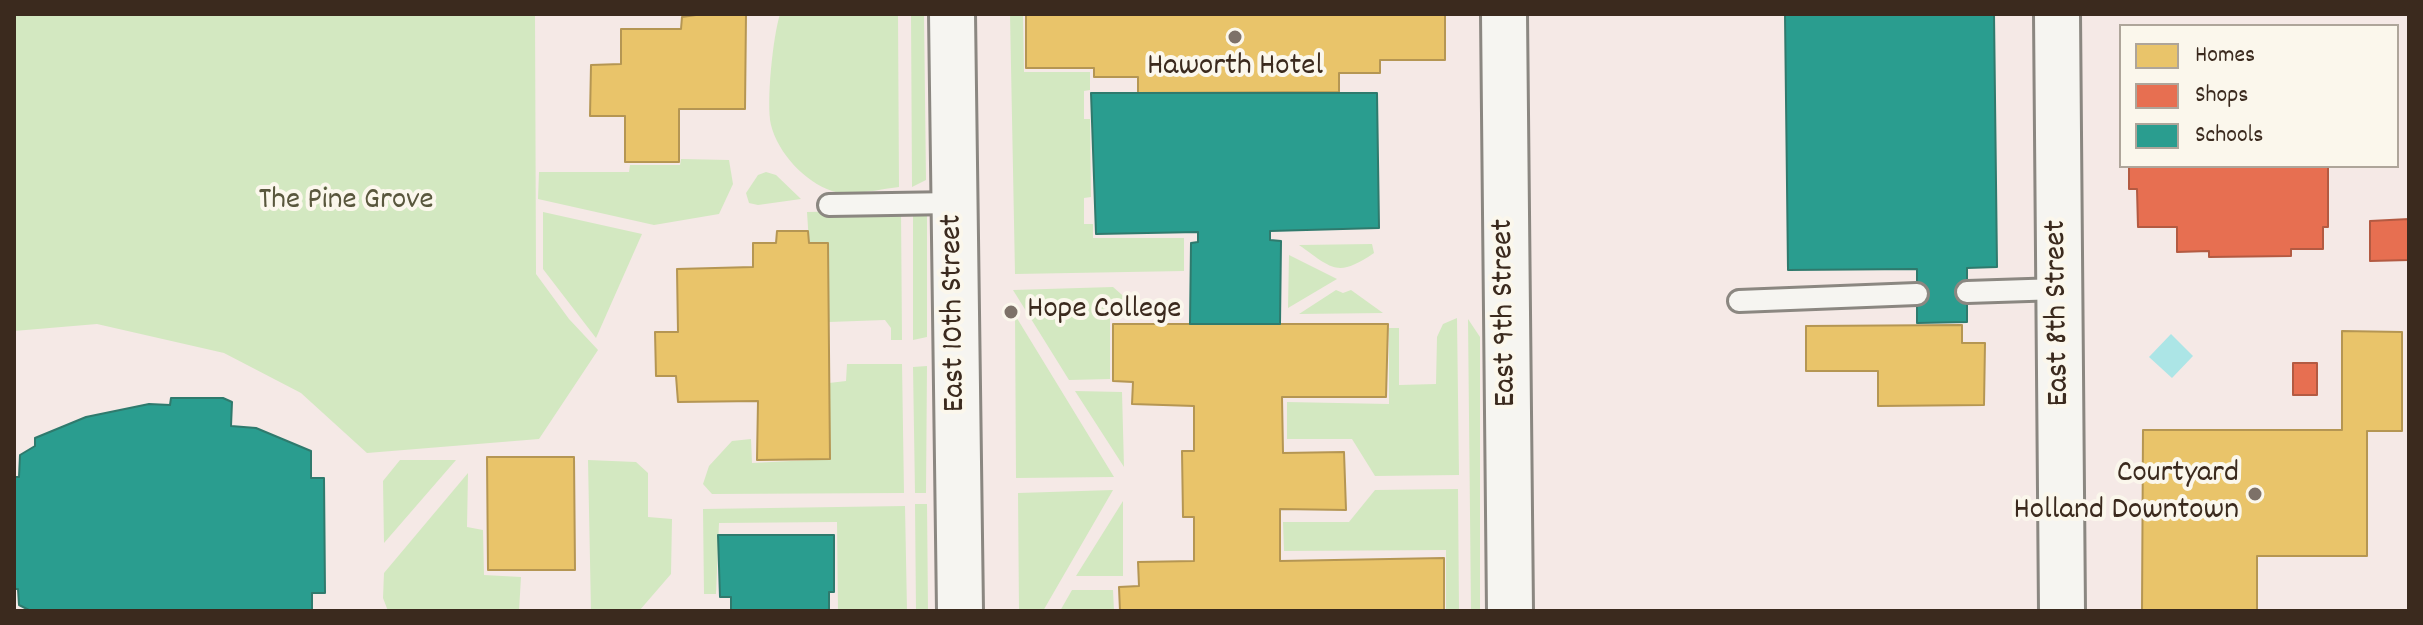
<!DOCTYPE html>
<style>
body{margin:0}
#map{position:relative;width:2423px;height:625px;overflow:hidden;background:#f8f6f0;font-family:Dekko,sans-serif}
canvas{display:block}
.frame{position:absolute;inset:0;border:16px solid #3b2a1e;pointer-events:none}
.legend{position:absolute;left:2119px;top:24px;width:280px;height:144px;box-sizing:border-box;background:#fbf7ec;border:2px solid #aea59a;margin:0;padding:10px 14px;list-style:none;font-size:24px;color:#3b2a1e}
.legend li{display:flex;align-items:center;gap:16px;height:40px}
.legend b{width:40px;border:2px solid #aea59a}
</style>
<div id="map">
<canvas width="2423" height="625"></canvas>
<div class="frame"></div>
<ul class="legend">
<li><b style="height:22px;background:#e9c46a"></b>Homes</li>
<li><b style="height:22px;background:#e76f51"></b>Shops</li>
<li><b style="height:22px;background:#2a9d8f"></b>Schools</li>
</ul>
</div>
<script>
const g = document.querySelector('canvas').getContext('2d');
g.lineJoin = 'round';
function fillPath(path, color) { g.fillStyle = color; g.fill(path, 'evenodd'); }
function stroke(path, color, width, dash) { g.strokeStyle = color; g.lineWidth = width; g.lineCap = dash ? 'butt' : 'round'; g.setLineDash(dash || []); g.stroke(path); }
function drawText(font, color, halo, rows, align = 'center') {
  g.font = font + ' Dekko,sans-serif'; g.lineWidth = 8; g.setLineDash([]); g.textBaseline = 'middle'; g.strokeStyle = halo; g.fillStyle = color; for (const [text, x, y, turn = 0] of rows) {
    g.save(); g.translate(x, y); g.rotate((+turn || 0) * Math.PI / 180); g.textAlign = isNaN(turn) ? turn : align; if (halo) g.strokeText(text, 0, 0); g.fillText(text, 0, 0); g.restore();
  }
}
fillPath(new Path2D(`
 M14 14H2409V611H14ZM2121 26H2397V166H2121Z`), '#f5e9e6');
fillPath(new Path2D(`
 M14 14H535L536 274 569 319 598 350 539 439 367 453 301 393 224 353 97 324 14 331Z
 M780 14H898L899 187C881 189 849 197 832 191 805 182 778 153 771 125 766 103 773 36 780 14Z
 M911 14H924L926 180 912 187Z
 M1010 14H1023L1024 72H1090V90L1084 91V119H1090L1091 197 1084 198V224H1093V238H1184V271L1015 274Z
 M681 159 729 160 733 184 719 214 654 225 538 199 539 172H629L630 165H680Z
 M766 172 776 175 801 199 758 205 749 203 746 193 758 175Z
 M901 210 902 340H891V328L885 320 829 322 828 244 809 243 807 212Z
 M913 211 927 214V337L913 340Z
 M543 212 642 234 596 338 543 269Z
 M1372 244 1374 253C1337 278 1333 269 1299 245Z
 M1289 255 1337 279 1288 308Z
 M1113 287 1145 315H1110V379L1069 380 1013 290Z
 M1336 290 1343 293 1351 290 1383 313 1299 314Z
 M1015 315 1114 477 1016 478Z
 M1457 318 1459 475 1375 476 1352 439H1287V402L1389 404V328H1399V385L1436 384 1437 337 1443 324Z
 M1468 319 1480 337V611H1471Z
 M847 364H902L904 493 712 494 703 484 709 466 732 441 751 439 752 463 830 459 829 383 846 381Z
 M927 366 926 493H915L913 367Z
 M1075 391 1122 392 1124 467Z
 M400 460H456L384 543 383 481Z
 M588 460 636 462 648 473V517L672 519 671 574 639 611H591Z
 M468 473 467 527 483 530 484 575 521 577 519 611H388L383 598 384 573Z
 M1458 489 1459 611H1446V550L1284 551 1283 522H1349L1375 490Z
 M1113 490 1043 611H1019L1018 493Z
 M1123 501V576H1076Z
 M915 504H927L928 611H916Z
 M905 506 907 611H838L837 522 719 523 716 594H704L703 509Z
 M1072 590H1113L1114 611H1060Z`), '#d3e8c1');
fillPath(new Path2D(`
 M2171 334 2193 356 2172 378 2149 357Z`), '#ace5e6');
const homes = new Path2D(`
 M703 14H746L745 109H679V162H625V116H590L591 65 621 64V29H681L682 17Z
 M1026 14H1445V60H1380V73H1339V92L1138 93V77H1094V68H1026Z
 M777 231H808L809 243H828L830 459 757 460 758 401 678 402 676 376H656L655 332H678L677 269 753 267V243H776Z
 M1113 324H1388L1386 397H1282L1283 453 1344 452 1346 510 1280 509V561L1444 558V611H1120L1119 587 1139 586 1138 562 1194 561V517H1183L1182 451H1194V406L1132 404 1133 382 1113 381Z
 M1962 325V343H1985L1984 405 1878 406V371H1806V326Z
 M2342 331 2402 332V431H2367V556H2257V611H2142L2143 430H2342Z
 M487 457H574L575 570H488Z`);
fillPath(homes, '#e9c46a');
stroke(homes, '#b59653', 2);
const shops = new Path2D(`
 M2129 166H2328V227H2323V249H2291V256L2209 257V251L2177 252V227H2138L2137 189H2129Z
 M2409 219V260L2370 261V221Z
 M2293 363H2317V395H2293Z`);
fillPath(shops, '#e76f51');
stroke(shops, '#b35a42', 2);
const schools = new Path2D(`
 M1994 14 1997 267 1967 268V322L1917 323V269L1788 270 1785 15Z
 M1091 93H1377L1379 228 1270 231V240L1281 241 1280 324H1190L1191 243 1198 242V232L1096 234Z
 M171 398H223L232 402 231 426 256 428 311 451V478H324L325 593H312V611H31L19 605 18 589H14V477H19L20 455 35 446V438L86 417 149 404 170 405Z
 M718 535H834V592H829V611H731V597H720Z`);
fillPath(schools, '#2a9d8f');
stroke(schools, '#2f7a6d', 2);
const lane = new Path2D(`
 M829 205 954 203
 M1967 292 2059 289
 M1739 301 1917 294`);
const secondary = new Path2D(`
 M952 14 960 611
 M2057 14 2062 611`);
const primary = new Path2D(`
 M1504 14 1510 611`);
stroke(lane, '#8b8781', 26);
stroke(secondary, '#8b8781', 50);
stroke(primary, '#8b8781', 50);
stroke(lane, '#f6f5f1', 20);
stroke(secondary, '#f6f5f1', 44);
stroke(primary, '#f6f5f1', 44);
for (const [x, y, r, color] of [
 [1235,37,8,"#7d7168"],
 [1011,312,8,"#7d7168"],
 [2255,494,8,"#7d7168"]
]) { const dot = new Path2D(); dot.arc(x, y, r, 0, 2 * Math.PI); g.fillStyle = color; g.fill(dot); stroke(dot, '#fbf7ec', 3); }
drawText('32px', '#3b2a1e', '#fbf7ec', [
 ["Haworth Hotel",1235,69],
 ["Hope College",1027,312,"left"],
 ["Courtyard",2239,476,"right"],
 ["Holland Downtown",2239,513,"right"]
]);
drawText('32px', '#59573d', '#fbf7ec', [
 ["The Pine Grove",346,203]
]);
drawText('32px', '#3b2a1e', '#fbf7ec', [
 ["East 10th Street",956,313,-91],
 ["East 9th Street",1507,313,-91],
 ["East 8th Street",2060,313,-91]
]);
</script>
